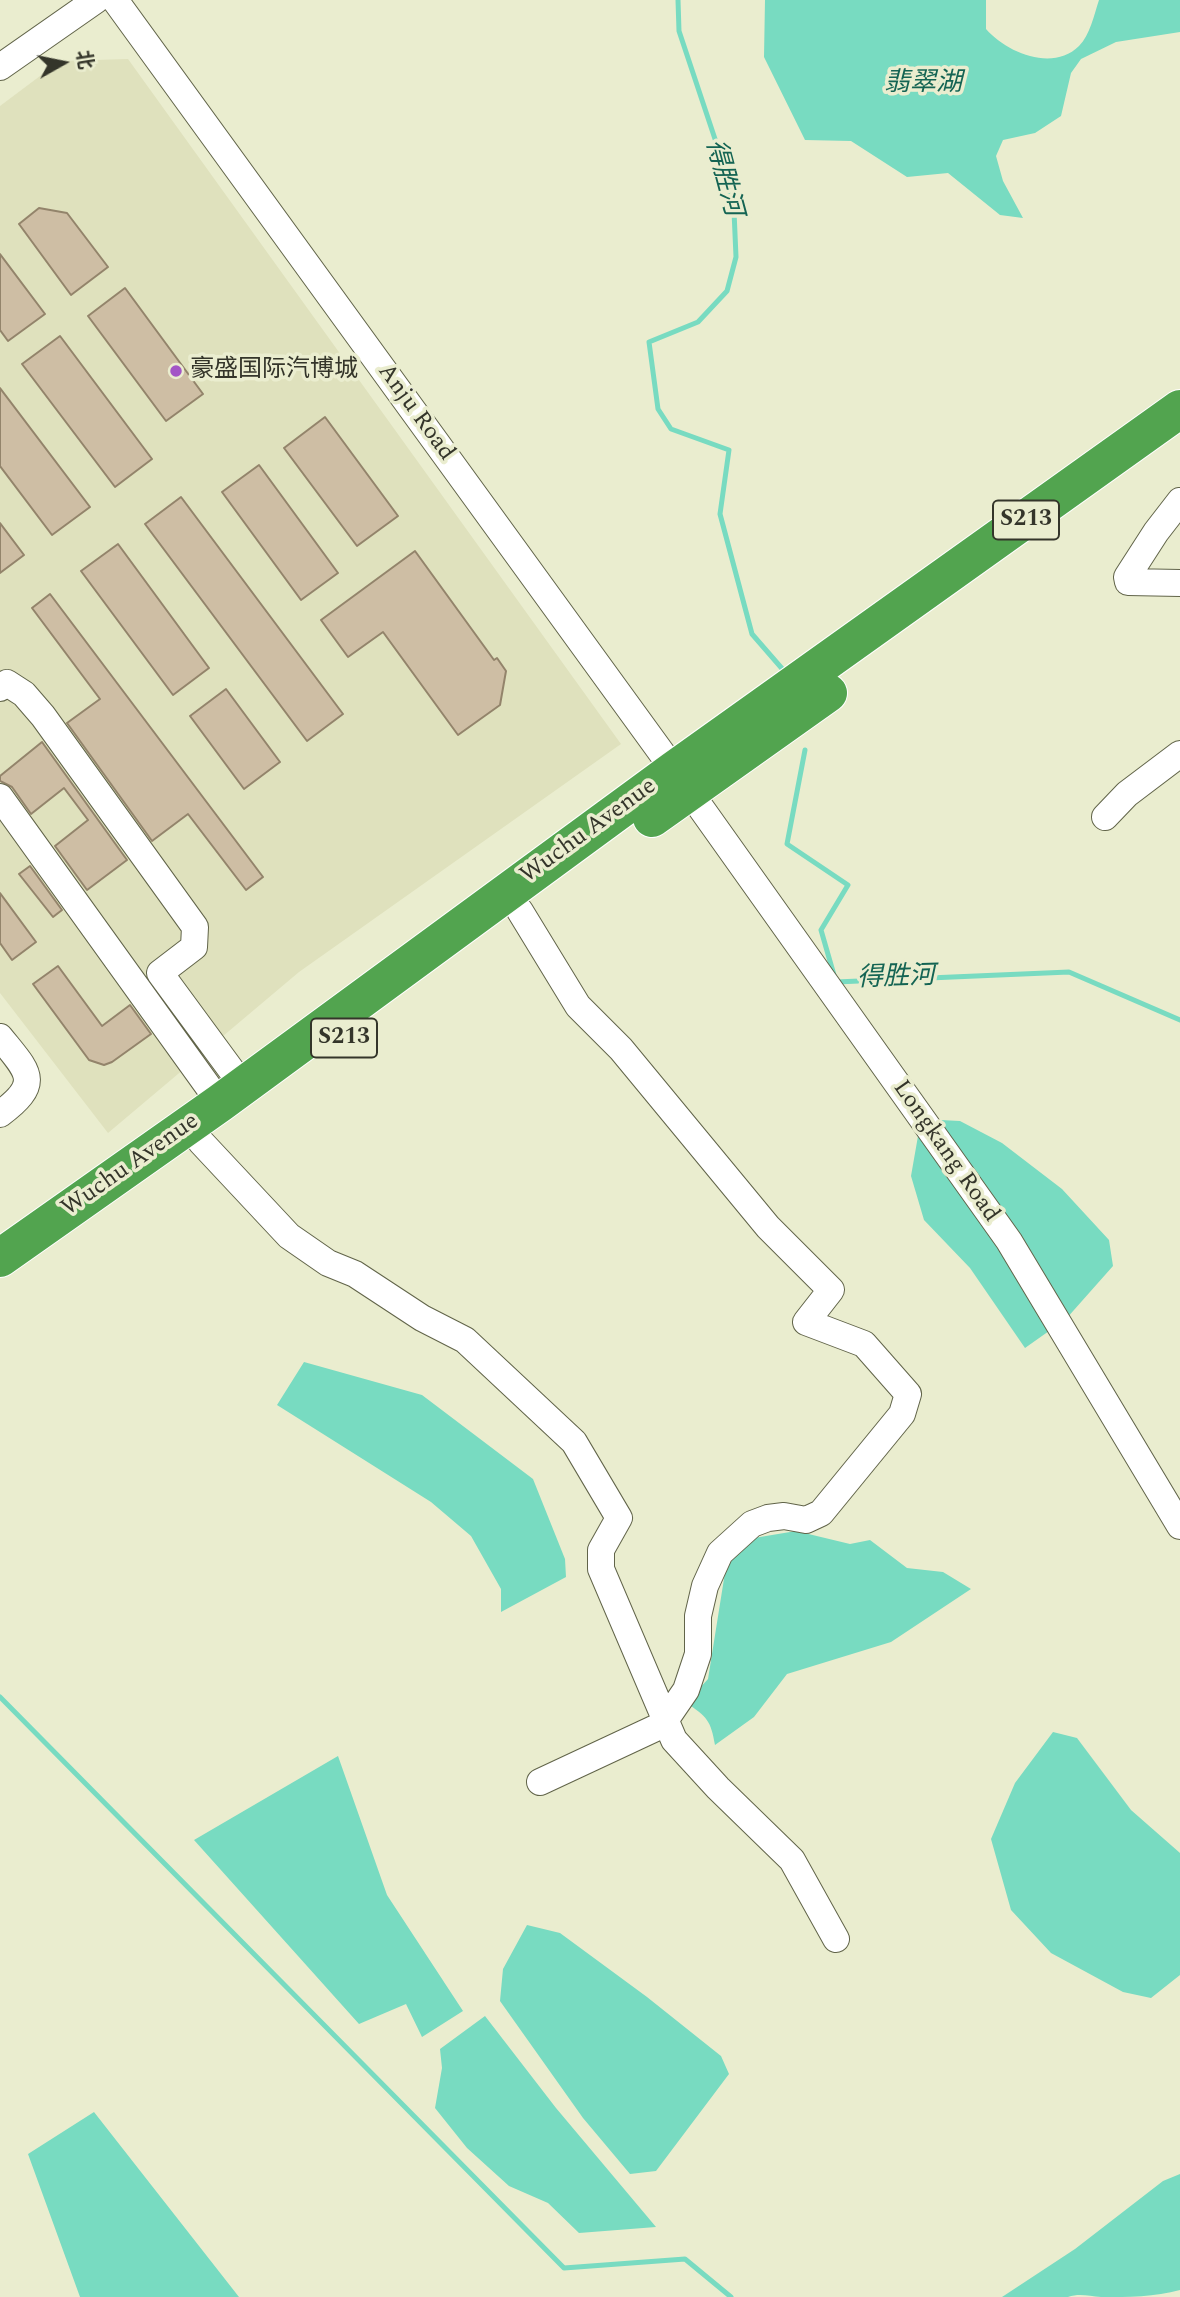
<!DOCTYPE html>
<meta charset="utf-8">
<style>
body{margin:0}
#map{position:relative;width:1180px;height:2297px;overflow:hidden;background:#eaedcf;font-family:Spectral,"Noto Sans SC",serif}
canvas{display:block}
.north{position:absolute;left:28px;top:28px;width:70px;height:70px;-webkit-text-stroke:5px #eaedcf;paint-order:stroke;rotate:81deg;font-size:19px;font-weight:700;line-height:28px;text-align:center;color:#34352a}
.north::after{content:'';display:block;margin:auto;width:24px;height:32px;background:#34352a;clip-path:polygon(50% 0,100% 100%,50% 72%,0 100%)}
</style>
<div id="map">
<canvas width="1180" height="2297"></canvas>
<div class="north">北</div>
</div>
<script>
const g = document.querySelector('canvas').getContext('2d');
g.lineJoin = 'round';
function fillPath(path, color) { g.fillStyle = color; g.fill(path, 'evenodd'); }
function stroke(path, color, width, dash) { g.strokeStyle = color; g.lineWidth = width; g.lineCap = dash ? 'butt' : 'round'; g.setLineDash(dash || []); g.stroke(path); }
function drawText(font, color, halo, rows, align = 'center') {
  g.font = font + ' Spectral,"Noto Sans SC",serif'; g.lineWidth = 7; g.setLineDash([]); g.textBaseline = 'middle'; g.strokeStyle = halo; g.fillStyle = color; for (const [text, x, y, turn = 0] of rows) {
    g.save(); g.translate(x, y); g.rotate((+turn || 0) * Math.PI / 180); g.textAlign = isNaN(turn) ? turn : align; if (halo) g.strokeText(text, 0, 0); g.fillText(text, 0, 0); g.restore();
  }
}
fillPath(new Path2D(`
 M128 59 621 744 299 972 108 1133 0 993V106L60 61Z`), '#dfe1bd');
fillPath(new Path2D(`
 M765 0H986V29C1007 53 1053 72 1079 46 1090 35 1094 15 1099 0H1180V32L1116 42 1081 59 1071 73 1061 116 1035 133 1003 140 996 156 1003 181 1023 218 1000 215 948 173 907 177 851 141 805 140 764 57Z
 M921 1119 960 1121 1002 1143 1062 1189 1109 1240 1113 1266 1066 1319 1025 1348 970 1268 924 1220 911 1176Z
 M304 1362 422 1395 533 1479 565 1559 566 1577 501 1612V1589L471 1536 431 1502 277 1405Z
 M796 1531 850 1544 870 1540 907 1568 943 1572 971 1589 891 1642 787 1674 754 1717 715 1745C711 1721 707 1716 686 1703L708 1679 727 1560 754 1538Z
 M1053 1732 1077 1738 1131 1810 1180 1853V1975L1151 1998 1123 1992 1051 1953 1011 1910 991 1839 1015 1783Z
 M338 1756 387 1895 463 2011 422 2037 406 2004 359 2024 194 1840Z
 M527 1925 560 1933 647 1997 721 2056 729 2074 656 2171 630 2174 583 2118 500 2001 503 1969Z
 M485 2016 556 2108 656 2227 579 2233 548 2203 509 2186 467 2148 435 2108 442 2068 440 2049Z
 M94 2112 239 2297H80L28 2154Z
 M1180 2174V2290C1155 2297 1128 2297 1101 2297 1089 2296 1079 2293 1068 2297H1002L1075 2249 1163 2181Z`), '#78dbc1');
stroke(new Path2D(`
 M678 0 679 31 721 157 734 211 736 257 727 291 698 322 649 342 658 409 671 429 729 450 720 514 752 634 785 672
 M805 750 787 844 848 885 821 930 836 982 1069 972 1180 1020
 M0 1697 564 2268 685 2259 731 2297`), '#78dbc1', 5);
const building = new Path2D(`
 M39 208 67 213 108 267 71 295 19 224Z
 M0 254 45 314 8 341 0 330Z
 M125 288 203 394 166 421 88 316Z
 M60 336 152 459 115 487 22 364Z
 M0 388 90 507 52 535 0 466Z
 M325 417 398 516 357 546 284 448Z
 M259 465 338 573 301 600 222 492Z
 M181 497 343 714 307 741 145 524Z
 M0 523 24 555 0 573Z
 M118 544 209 668 173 695 81 571Z
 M415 551 494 660 497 658 506 671 500 705 458 735 383 632 348 657 321 620Z
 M50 594 263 877 246 890 188 814 152 841 67 723 100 699 32 608Z
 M226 689 280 762 244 789 190 716Z
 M42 742 127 860 87 890 55 846 88 820 64 788 31 814 12 787 0 781V776Z
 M30 866 62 910 53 917 19 874Z
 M0 893 36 942 12 960 0 943Z
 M58 966 102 1026 130 1005 151 1034 112 1062 104 1065 89 1060 33 984Z`);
fillPath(building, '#cebea4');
stroke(building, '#93846b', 2);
const minor = new Path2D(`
 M115 0 674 770 1009 1241 1180 1526
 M0 67 96 0
 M1180 501 1156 532 1127 577 1128 582 1180 583
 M0 688 7 683 24 694 43 716 195 927 194 947 160 973 243 1086
 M0 797 220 1103
 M1105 817 1127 794 1180 754
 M520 911 578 1006 621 1049 768 1227 831 1290 806 1322 864 1344 908 1394 902 1414 821 1513 806 1520 784 1516 768 1518 752 1524 720 1553 705 1586 698 1616V1654L686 1690 662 1725 540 1782
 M0 1037C28 1072 43 1082 0 1114
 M201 1142 289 1236 328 1263 355 1274 422 1318 465 1340 574 1442 619 1518 601 1550V1569L674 1740 718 1788 792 1860 836 1939`);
const highway = new Path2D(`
 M652 818 828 693
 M0 1258 220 1103 674 770 1180 409`);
stroke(minor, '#616449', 28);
stroke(highway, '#fff', 40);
stroke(minor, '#fff', 26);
stroke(highway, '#52a44f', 38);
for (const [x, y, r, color] of [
 [176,371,7,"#a355c6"]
]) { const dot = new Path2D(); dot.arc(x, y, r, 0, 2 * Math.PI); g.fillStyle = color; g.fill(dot); stroke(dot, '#eaedcf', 2.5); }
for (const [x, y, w] of [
 [1026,520,66],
 [344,1038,66]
]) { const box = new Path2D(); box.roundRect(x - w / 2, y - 19.5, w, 39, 5); g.fillStyle = '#eaedcf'; g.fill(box); stroke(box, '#34352a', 2); }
drawText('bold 23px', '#34352a', null, [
 ["S213",1026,520],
 ["S213",344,1038]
]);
drawText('24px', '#34352a', '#eaedcf', [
 ["豪盛国际汽博城",190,371]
], 'left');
drawText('24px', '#34352a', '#eaedcf', [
 ["Anju Road",415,413,54],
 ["Wuchu Avenue",589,832,-36],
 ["Longkang Road",945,1152,55],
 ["Wuchu Avenue",131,1166,-35]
]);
drawText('italic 26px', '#146453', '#eaedcf', [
 ["翡翠湖",923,85],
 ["得胜河",722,178,75],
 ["得胜河",896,979,-2]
]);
</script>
